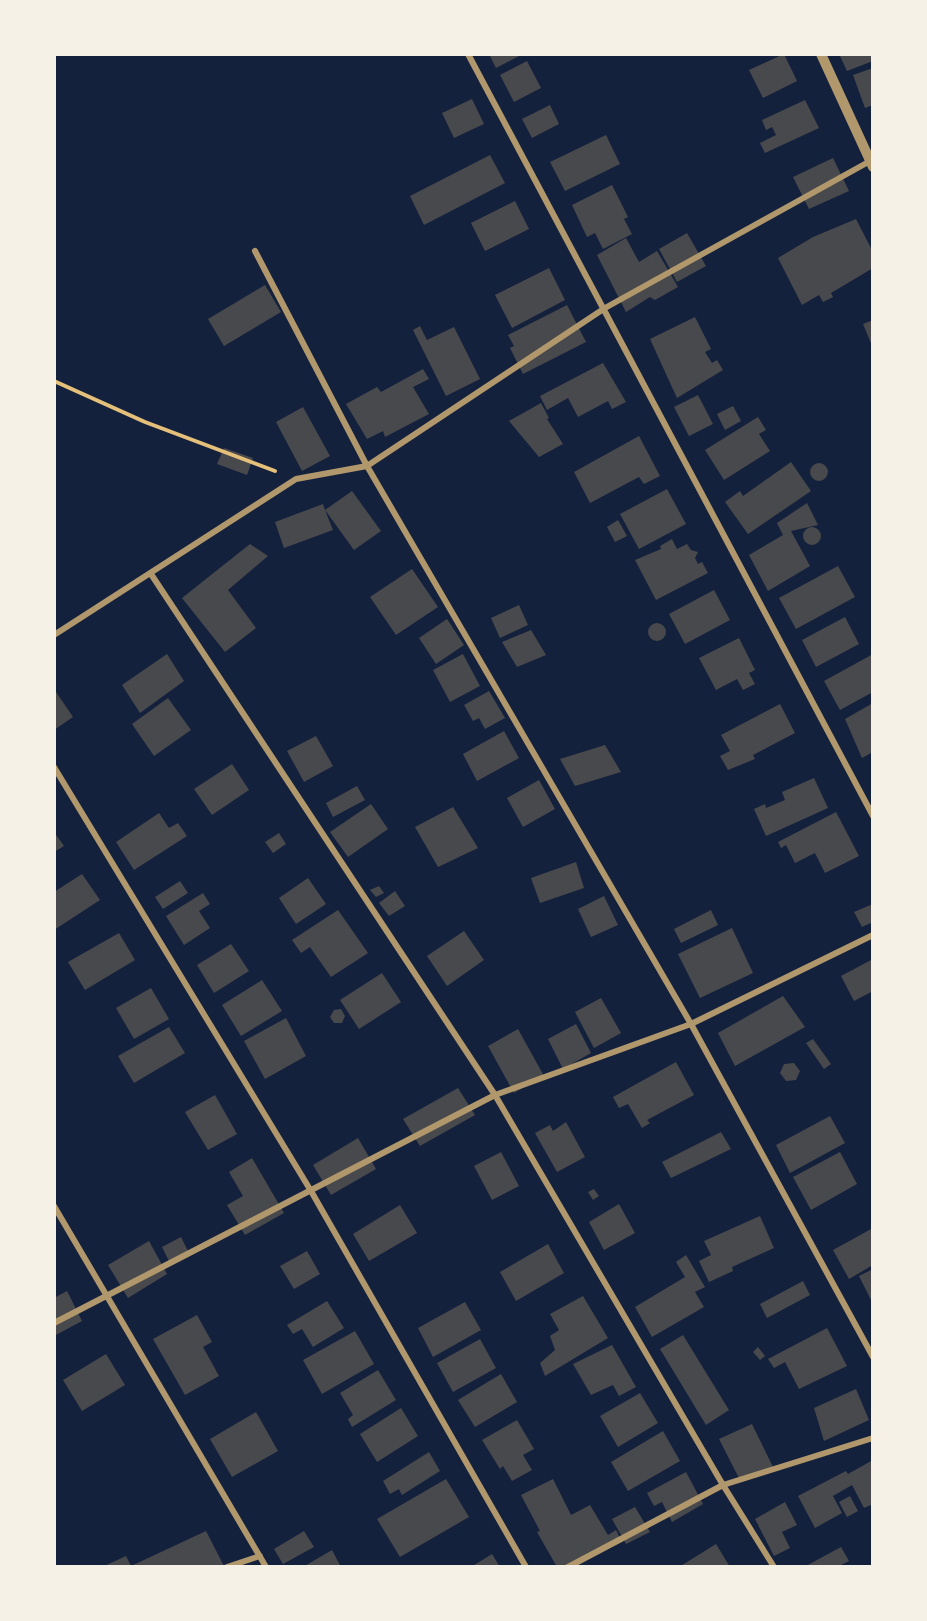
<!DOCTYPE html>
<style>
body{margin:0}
#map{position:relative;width:927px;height:1621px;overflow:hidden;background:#14213d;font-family:Barlow,sans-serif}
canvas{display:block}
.frame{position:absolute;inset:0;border:56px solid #f6f1e7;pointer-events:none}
</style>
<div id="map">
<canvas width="927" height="1621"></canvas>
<div class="frame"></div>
</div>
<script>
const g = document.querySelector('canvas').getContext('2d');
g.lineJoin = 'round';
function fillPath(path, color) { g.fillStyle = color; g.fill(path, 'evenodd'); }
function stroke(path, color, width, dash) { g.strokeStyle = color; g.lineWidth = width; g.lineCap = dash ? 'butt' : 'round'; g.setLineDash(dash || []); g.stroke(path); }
fillPath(new Path2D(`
 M489 54H523L496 68Z
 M784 54 797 81 763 98 749 70Z
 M839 54H873V61L847 71Z
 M527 61 541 88 514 102 500 75Z
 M873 68V105L865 108 853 75Z
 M472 99 484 124 454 138 442 113Z
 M805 100 819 128 765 153 760 143 776 135 772 127 766 130 762 120Z
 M550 105 559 124 532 138 522 119Z
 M606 135 620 164 565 191 550 162Z
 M490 155 505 183 424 225 410 196Z
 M833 158 849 191 809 209 793 177Z
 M612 185 628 217 624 219 632 234 603 249 595 233 587 237 572 205Z
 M515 201 529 229 485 251 471 223Z
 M856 219 873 252V268L831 293 833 297 823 302 819 295 802 305 778 258 813 237Z
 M687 233 706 266 677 282 659 249Z
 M626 238 639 262 657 251 678 287 655 300 650 297 626 312 597 255Z
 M549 268 565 300 512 328 495 295Z
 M265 285 281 312 224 346 208 319Z
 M567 305 586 342 523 374 510 348 514 346 508 335Z
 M695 317 711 349 705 352 712 363 717 360 723 370 677 398 650 339Z
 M873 320V348L863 324Z
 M420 326 427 340 454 327 480 379 446 396 413 330Z
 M603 363 626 402 612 409 608 401 578 417 568 398 547 410 540 396Z
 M423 369 429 379 413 387 429 414 385 437 383 431 367 439 346 404 377 387 381 392Z
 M698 395 713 424 689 436 674 407Z
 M541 403 549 418 547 419 563 444 539 457 509 421Z
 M733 406 741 421 725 430 717 414Z
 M303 407 330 456 302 471 276 422Z
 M758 417 766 430 759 434 770 451 724 480 705 450Z
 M639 436 660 476 644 484 639 477 590 503 574 472Z
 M224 448 253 458 247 475 217 464Z
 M791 462 811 491 748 534 725 502 740 491 743 496Z
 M810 472a9 9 0 1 1 18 0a9 9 0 1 1-18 0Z
 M667 489 686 524 639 549 620 514Z
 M352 491 381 531 354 550 325 510 333 530 284 548 275 522 323 504 325 510Z
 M807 503 818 525 791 531 810 566 768 591 749 555 783 535 777 523Z
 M618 520 627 536 615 542 607 527Z
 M803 536a9 9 0 1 1 18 0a9 9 0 1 1-18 0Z
 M672 539 677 549 687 544 691 550 698 552 695 558 698 564 702 562 708 573 656 600 635 560 661 549 660 546Z
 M250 544 268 556 228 590 256 628 225 652 182 598Z
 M838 566 855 597 796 629 779 598Z
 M412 569 438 607 396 635 370 597Z
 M714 590 730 620 685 644 669 614Z
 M519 605 528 625 500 638 491 618Z
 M845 617 859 644 816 667 802 640Z
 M447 619 464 645 436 664 419 638Z
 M648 632a9 9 0 1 1 18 0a9 9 0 1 1-18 0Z
 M531 630 546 655 517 667 502 642Z
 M739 638 755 670 749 673 755 684 743 690 737 679 716 690 699 658Z
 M167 654 184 681 140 713 122 685Z
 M463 654 480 686 450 702 433 670Z
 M873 654V692L840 710 824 681Z
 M54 689 73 717 54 730Z
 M489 691 505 718 485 729 479 718 473 721 464 705Z
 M168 698 191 730 154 756 132 724Z
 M873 703V752L862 758 845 719Z
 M780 704 795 733 753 755 755 759 728 770 720 756 730 751 721 735Z
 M504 731 519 758 477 781 463 754Z
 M316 736 333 766 304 782 287 751Z
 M605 745 621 772 575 786 560 759Z
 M232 764 249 790 212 815 194 789Z
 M814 778 828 808 766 836 754 809 765 804 766 808 785 800 782 792Z
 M539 780 555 809 523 827 507 798Z
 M357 786 365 800 333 817 326 803Z
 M371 804 388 829 348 857 330 832Z
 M453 807 478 848 438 867 415 827Z
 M836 812 859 856 825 873 815 853 795 863 786 845 781 848 778 842Z
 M159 813 169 828 178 823 187 836 134 870 116 842Z
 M54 832 64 846 54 852Z
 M279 833 286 844 273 853 265 842Z
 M576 862 584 888 540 903 531 878Z
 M82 874 100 900 54 930V892Z
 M308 878 326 904 296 924 279 898Z
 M180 881 188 893 163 909 155 897Z
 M379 886 384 893 376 897 370 890Z
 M395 891 405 906 389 916 379 903Z
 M203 893 210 904 199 911 210 928 184 945 166 916Z
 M604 896 618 925 591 937 578 909Z
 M873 904V922L862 927 854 912Z
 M338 910 368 953 331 977 310 947 301 953 292 940Z
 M711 910 718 925 681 943 674 929Z
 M732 928 753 973 700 998 678 954Z
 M464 931 484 960 447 986 427 956Z
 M119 933 135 960 85 990 68 962Z
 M231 944 249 971 214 993 197 965Z
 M873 959V991L854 1001 841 976Z
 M382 973 401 1002 359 1029 340 1000Z
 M262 980 282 1011 241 1036 222 1005Z
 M151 988 169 1019 134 1039 116 1008Z
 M783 996 805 1027 735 1066 718 1033Z
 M601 998 621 1033 594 1048 575 1012Z
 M341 1009 345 1016 342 1023H334L330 1017 334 1010Z
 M286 1018 306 1056 265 1079 244 1041Z
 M576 1024 591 1053 563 1069 548 1039Z
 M169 1027 185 1053 134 1083 118 1056Z
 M518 1029 544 1076 514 1093 488 1046Z
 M813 1039 831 1064 824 1069 806 1043Z
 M676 1062 694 1095 647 1120 650 1123 642 1128 628 1104 619 1108 613 1097Z
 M794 1063 800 1071 796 1080 786 1081 780 1073 784 1064Z
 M458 1088 475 1115 420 1146 403 1119Z
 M215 1095 237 1134 208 1150 185 1112Z
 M830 1116 845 1143 790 1173 776 1145Z
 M566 1122 585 1157 557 1172 535 1133 550 1125 553 1131Z
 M721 1132 731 1149 671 1178 662 1162Z
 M358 1138 376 1169 331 1195 313 1165Z
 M501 1152 519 1186 492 1200 474 1166Z
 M840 1152 857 1184 811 1210 793 1177Z
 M252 1158 284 1213 245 1235 227 1205 243 1196 229 1172Z
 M594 1189 599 1196 593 1200 588 1192Z
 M619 1204 635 1233 604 1250 589 1222Z
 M400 1205 417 1233 369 1261 353 1234Z
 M760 1216 774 1248 732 1267 733 1271 709 1282 699 1261 711 1255 704 1241Z
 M873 1228V1265L849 1279 833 1250Z
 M181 1237 189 1253 170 1263 162 1247Z
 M149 1241 167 1274 128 1298 108 1265Z
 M548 1244 564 1273 516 1301 500 1272Z
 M307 1251 320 1274 294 1289 280 1266Z
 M686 1255 705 1287 695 1292 704 1307 652 1337 635 1307 685 1277 676 1262Z
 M873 1269V1304L859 1276Z
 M803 1281 810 1295 767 1318 760 1304Z
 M67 1291 82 1321 54 1336V1298Z
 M583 1296 608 1338 545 1376 540 1363 555 1350 550 1336 559 1330 550 1314Z
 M327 1301 344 1328 313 1347 302 1329 293 1334 287 1325Z
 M465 1302 481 1330 433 1357 418 1328Z
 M197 1315 212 1342 203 1347 219 1376 185 1395 153 1339Z
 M827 1328 847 1366 799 1389 785 1362 774 1368 768 1359Z
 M355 1331 374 1364 322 1394 303 1360Z
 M683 1335 729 1410 706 1425 660 1349Z
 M480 1339 496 1368 453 1392 437 1363Z
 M612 1345 636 1387 619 1396 613 1385 591 1395 573 1364Z
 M758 1347 765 1356 760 1360 753 1352Z
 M106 1354 125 1385 82 1411 63 1380Z
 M378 1370 396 1400 352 1427 348 1419 353 1415 340 1393Z
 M501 1374 517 1402 475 1427 458 1400Z
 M856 1389 869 1420 824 1441 814 1408Z
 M640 1393 658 1423 618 1447 600 1416Z
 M401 1408 418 1436 377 1462 360 1434Z
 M256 1412 278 1451 232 1477 210 1439Z
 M517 1420 534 1449 523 1455 532 1470 512 1481 503 1466 500 1469 482 1440Z
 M752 1424 773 1467 741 1482 719 1439Z
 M663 1431 680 1461 628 1491 611 1462Z
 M429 1452 440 1471 402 1495 399 1489 390 1494 383 1481Z
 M873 1460V1504L864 1508 852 1485 833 1496 842 1513 815 1528 798 1496 846 1471 848 1474Z
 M686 1472 703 1504 672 1522 662 1502 654 1506 647 1493Z
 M446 1479 469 1517 400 1557 377 1519Z
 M553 1479 571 1515 590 1505 608 1535 616 1530 622 1542 568 1567H557L537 1532 540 1531 521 1495Z
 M850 1496 858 1511 847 1517 839 1502Z
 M785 1502 797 1525 782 1532 790 1548 774 1556 755 1519Z
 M635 1507 650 1532 626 1544 612 1519Z
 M206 1531 224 1566 102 1567 126 1556 131 1566Z
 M304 1531 314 1547 283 1564 274 1549Z
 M716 1544 730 1567H679Z
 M841 1547 849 1561 837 1567H804Z
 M332 1550 341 1567H303Z
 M492 1554 500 1567H471Z`), '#48494c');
stroke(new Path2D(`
 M54 381 145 422 275 471`), '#e5c07b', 4);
stroke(new Path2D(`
 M468 54 873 816
 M255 251 367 466 691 1024 873 1357
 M151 574 495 1095 723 1485 774 1567
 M54 635 296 479 367 466 605 308 872 160
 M54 767 311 1191 526 1567
 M54 1206 266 1567
 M54 1323 495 1095 691 1024 873 935
 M227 1567 260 1556
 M568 1567 723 1485 873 1438`), '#b1986c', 6);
stroke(new Path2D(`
 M821 54 873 167`), '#b1986c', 10);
</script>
